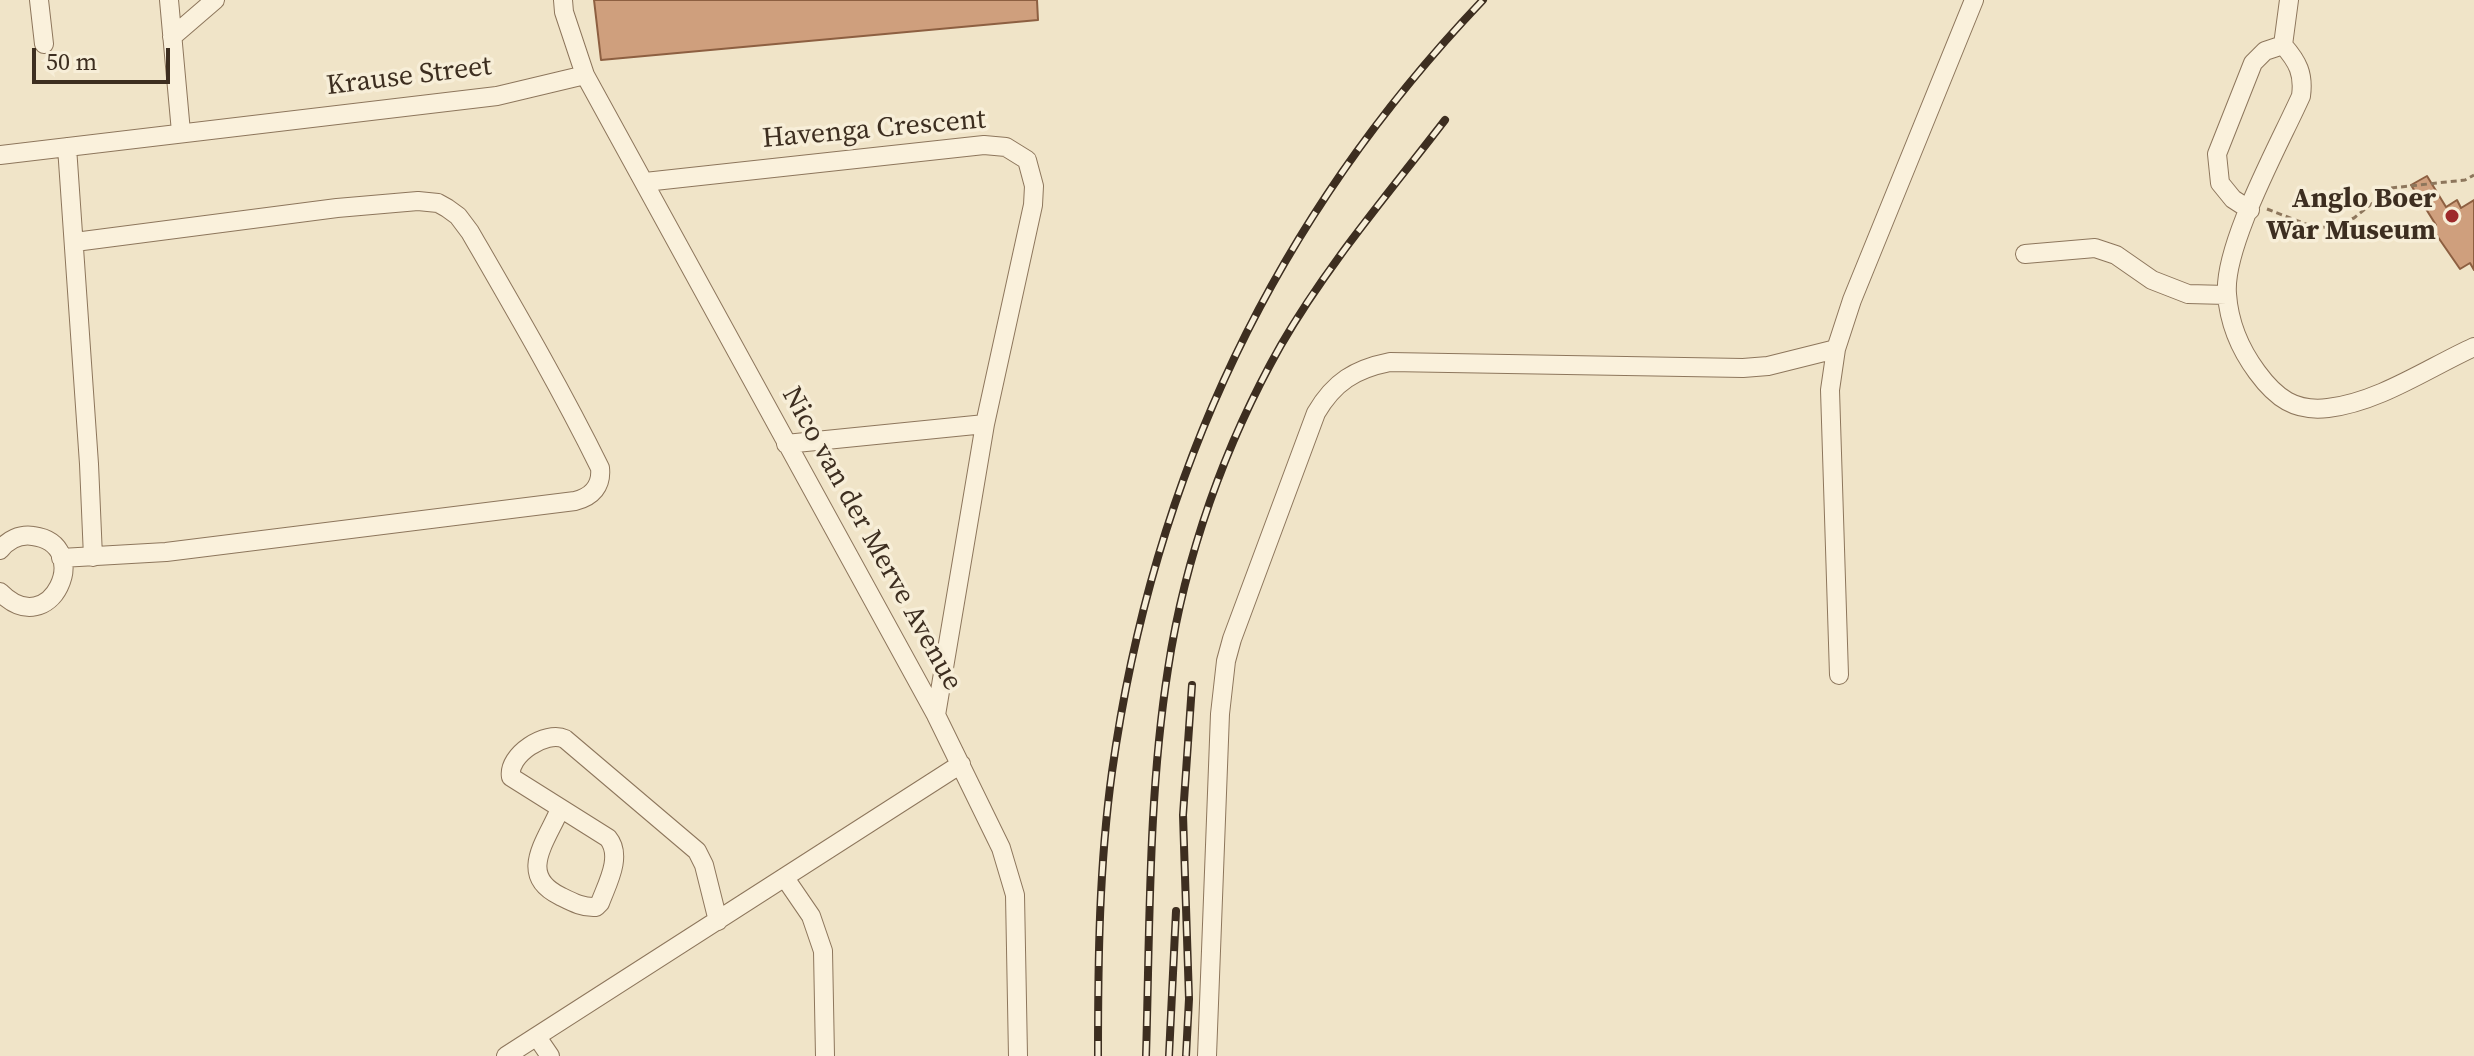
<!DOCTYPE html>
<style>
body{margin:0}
#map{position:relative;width:2474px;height:1056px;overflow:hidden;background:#f0e4c8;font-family:"Source Serif 4",serif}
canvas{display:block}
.scale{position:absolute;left:32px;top:48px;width:138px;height:36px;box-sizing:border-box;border:4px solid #3d2e20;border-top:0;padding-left:10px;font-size:24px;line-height:28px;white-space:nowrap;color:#3d2e20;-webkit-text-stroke:6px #f7eed8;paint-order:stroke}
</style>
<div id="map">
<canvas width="2474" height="1056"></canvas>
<div class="scale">50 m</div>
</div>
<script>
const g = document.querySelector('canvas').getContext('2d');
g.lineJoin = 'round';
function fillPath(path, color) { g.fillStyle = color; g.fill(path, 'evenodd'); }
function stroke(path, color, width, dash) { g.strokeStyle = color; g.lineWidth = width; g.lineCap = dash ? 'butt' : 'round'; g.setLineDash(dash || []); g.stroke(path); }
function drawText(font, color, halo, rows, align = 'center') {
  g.font = font + ' "Source Serif 4",serif'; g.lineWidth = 7; g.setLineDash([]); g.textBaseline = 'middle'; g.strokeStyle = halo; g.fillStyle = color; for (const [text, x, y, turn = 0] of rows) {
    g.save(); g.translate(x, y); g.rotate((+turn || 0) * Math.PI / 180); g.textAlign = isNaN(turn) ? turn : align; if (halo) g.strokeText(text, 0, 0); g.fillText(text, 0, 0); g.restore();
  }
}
const building = new Path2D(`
 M594 0H1037L1038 20 601 60Z
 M2427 176 2446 207 2457 200 2461 208 2474 200V270L2470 263 2460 269 2431 227 2436 225 2411 185Z`);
fillPath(building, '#cf9f7d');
stroke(building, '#8d5f41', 2);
const minor = new Path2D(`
 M39 0 44 44
 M169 0 181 132
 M563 0 564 12 585 75 936 715 1001 848 1015 895 1018 1056
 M2289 0 2283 45C2298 62 2304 74 2301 96 2280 143 2223 246 2227 294 2229 323 2240 349 2257 372 2276 398 2295 412 2328 408 2379 402 2428 368 2474 347
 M172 37 215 0
 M67 147 89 464 93 557
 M0 155 497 96 585 75
 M645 182 984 145 1006 147 1027 160 1034 186 1033 205 985 424 786 444
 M2250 210 2233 199 2220 183 2217 154 2253 63 2265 51 2283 45
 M2025 254 2095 248 2116 255 2152 280 2188 294 2227 295
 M0 550C8 540 20 534 33 536 95 544 51 644 0 592
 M61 558 166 552 575 501C592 497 602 486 600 468 560 387 515 310 470 232L458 216 447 208 438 203 418 201 337 208 75 242
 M1839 675 1830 390 1836 349 1852 300 1974 0
 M936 715 985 424
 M560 809C546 842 517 875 560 896 572 902 583 908 596 907L600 903C607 884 623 856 608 838L511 777C507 755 546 730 565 739L697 851 704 865 718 921
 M785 878 811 916 823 951 825 1056
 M537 1037 550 1056
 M506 1056 961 764
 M1207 1056 1220 714 1226 661 1232 639 1316 413C1334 382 1355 369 1390 362L1743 368 1768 366 1836 349`);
stroke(minor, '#8d765c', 20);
stroke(new Path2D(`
 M2267 209 2316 228 2335 226 2354 218 2391 188 2465 180 2474 175`), '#8d765c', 3, [6, 4]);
stroke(minor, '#faf1dc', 18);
const rail = new Path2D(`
 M1098 1056C1098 961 1099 866 1112 772 1153 475 1276 217 1483 0
 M1146 1056C1150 927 1148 797 1168 669 1185 556 1225 444 1281 345 1327 265 1389 193 1445 120
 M1169 1056 1176 911
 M1186 1056 1189 999 1183 815 1192 685`);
stroke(rail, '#3d2e20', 8);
stroke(rail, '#f7eed8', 5, [15]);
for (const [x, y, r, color] of [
 [2452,216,8,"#9e2a2b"]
]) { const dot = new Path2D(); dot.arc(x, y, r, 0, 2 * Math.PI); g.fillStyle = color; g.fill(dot); stroke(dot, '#f7eed8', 3); }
drawText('28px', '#3d2e20', '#f7eed8', [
 ["Krause Street",409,77,-7],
 ["Havenga Crescent",874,130,-5],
 ["Nico van der Merve Avenue",871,539,61]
]);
drawText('bold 28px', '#3d2e20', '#f7eed8', [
 ["Anglo Boer",2436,200],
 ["War Museum",2436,232]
], 'right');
</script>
